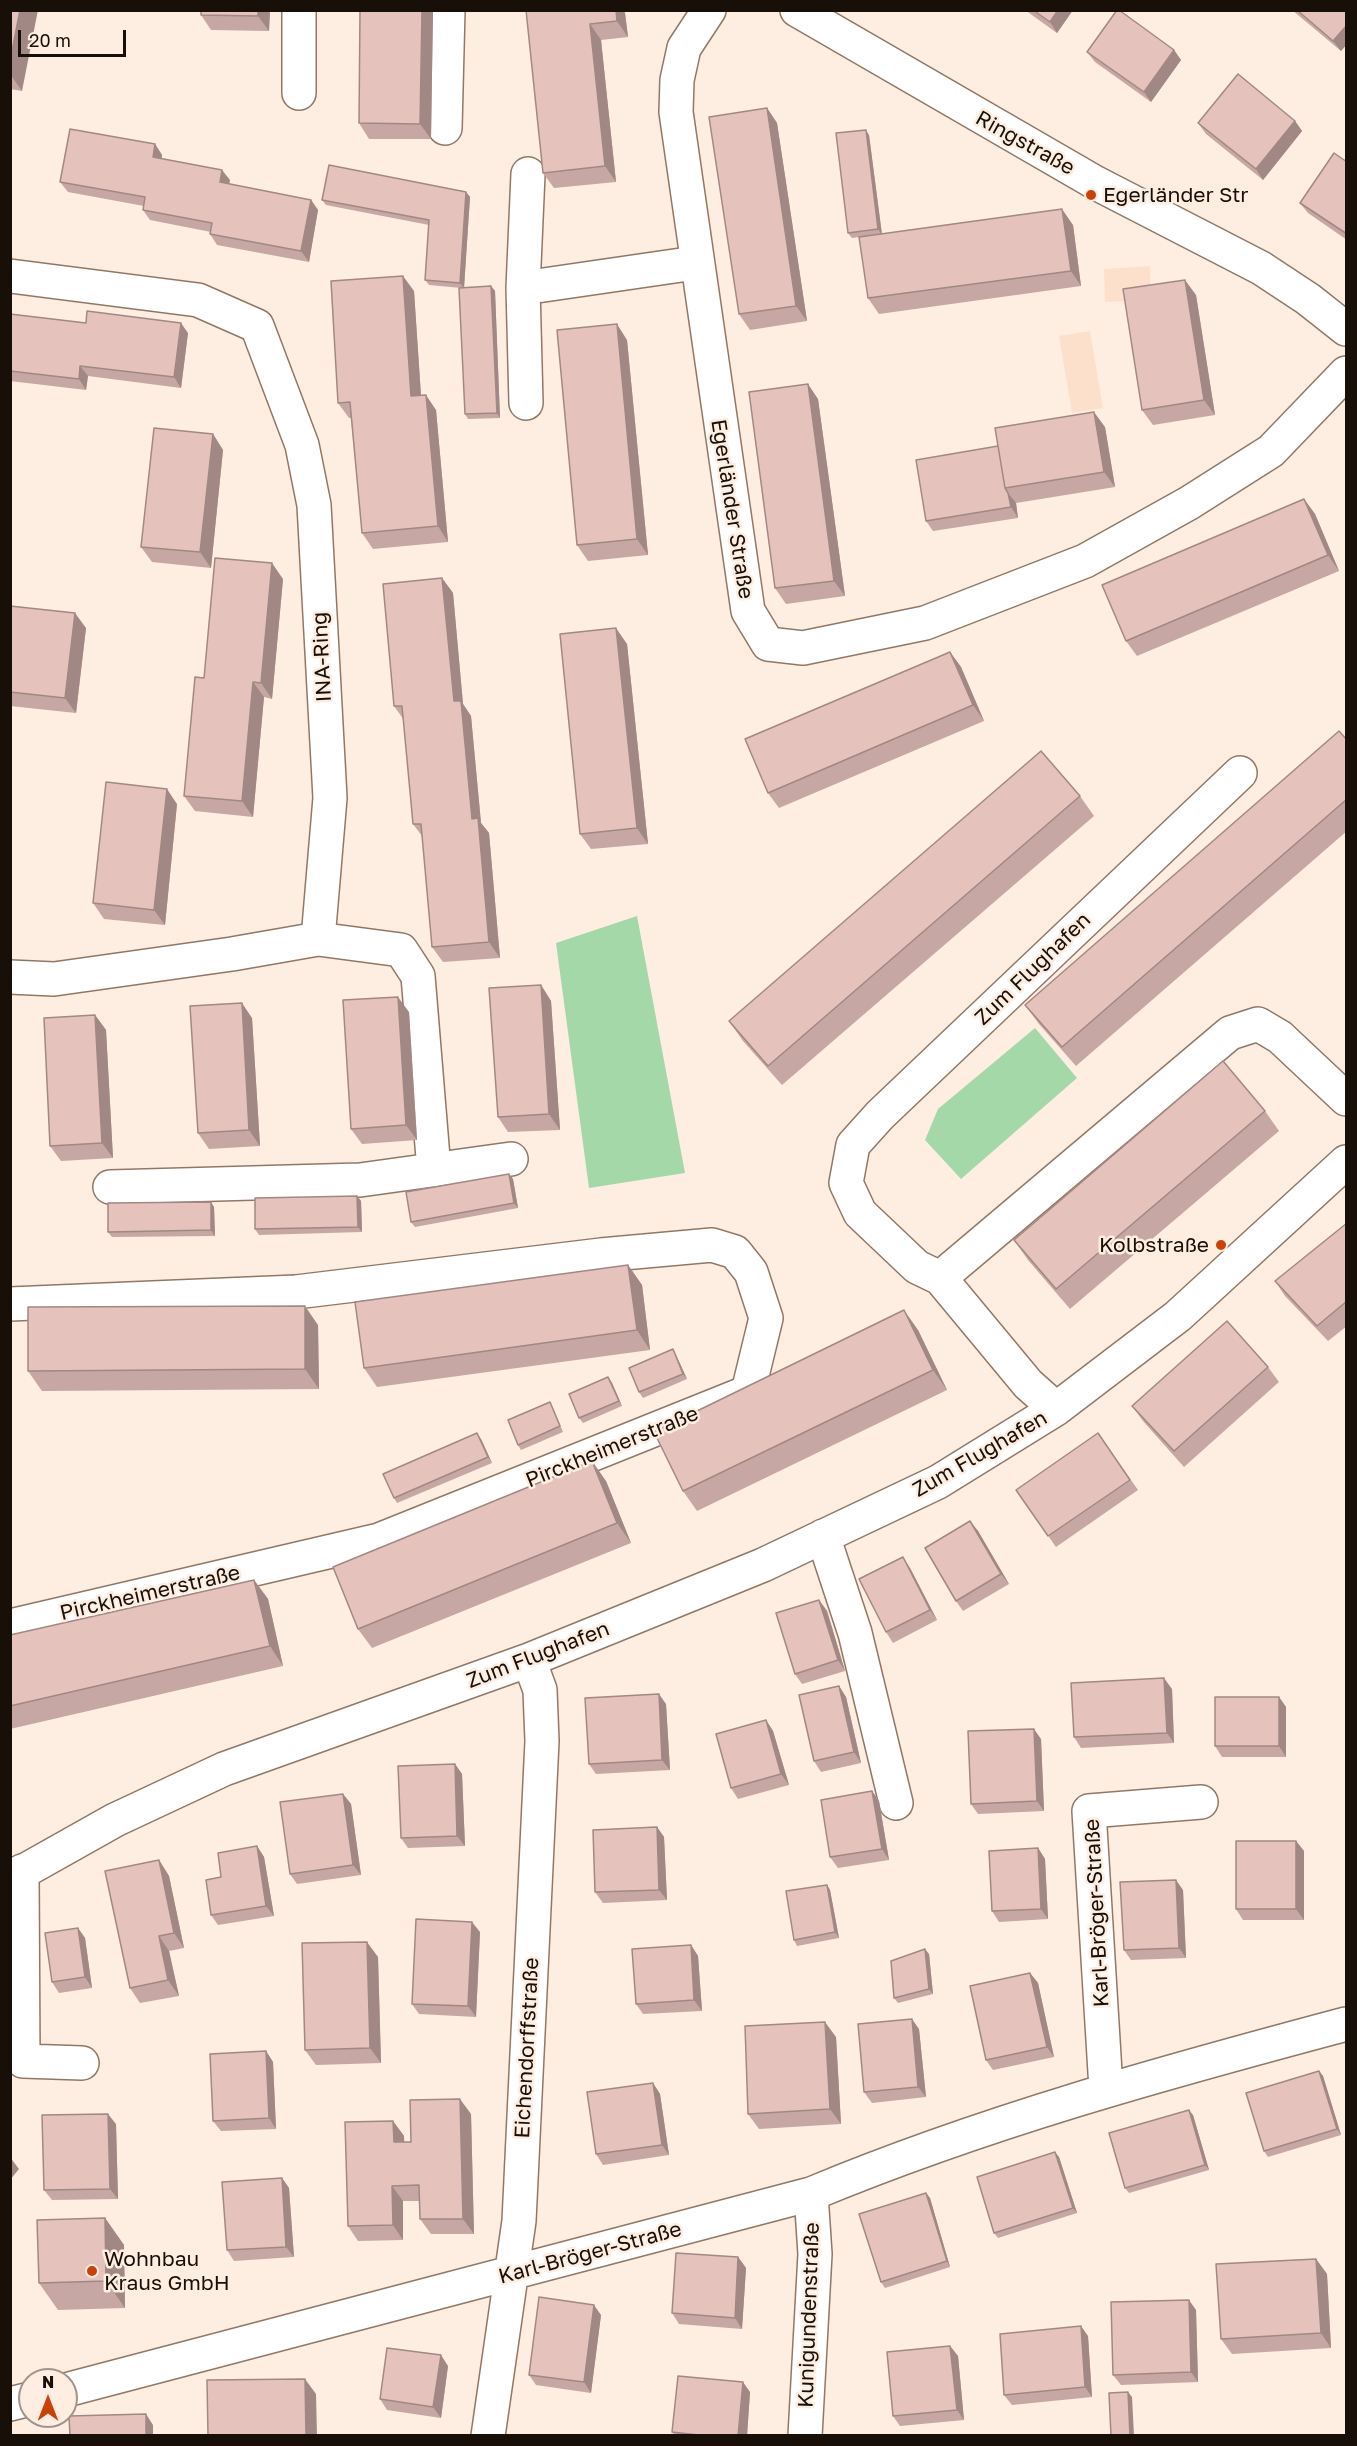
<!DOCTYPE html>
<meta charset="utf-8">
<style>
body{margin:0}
#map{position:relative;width:1357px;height:2446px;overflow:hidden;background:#feede1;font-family:"Golos Text",sans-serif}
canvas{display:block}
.frame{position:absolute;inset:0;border:12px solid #180f08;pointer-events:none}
.north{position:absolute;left:18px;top:2368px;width:60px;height:60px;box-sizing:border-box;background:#feede1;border:2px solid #a2948a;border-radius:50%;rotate:0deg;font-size:16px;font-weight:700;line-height:24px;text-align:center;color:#180f08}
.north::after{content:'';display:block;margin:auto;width:21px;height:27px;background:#c94209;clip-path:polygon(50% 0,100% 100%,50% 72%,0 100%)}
.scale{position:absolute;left:18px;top:30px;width:108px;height:27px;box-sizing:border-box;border:3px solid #180f08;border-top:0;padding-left:8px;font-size:18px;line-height:21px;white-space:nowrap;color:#180f08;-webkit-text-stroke:4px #feede1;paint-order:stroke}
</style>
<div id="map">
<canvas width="1357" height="2446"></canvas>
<div class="frame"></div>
<div class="north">N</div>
<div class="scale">20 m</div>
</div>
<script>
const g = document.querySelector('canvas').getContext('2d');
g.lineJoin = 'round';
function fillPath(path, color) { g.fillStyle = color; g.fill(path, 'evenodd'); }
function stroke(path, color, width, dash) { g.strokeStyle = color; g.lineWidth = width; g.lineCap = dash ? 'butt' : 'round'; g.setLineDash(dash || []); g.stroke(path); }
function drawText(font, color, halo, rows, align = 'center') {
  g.font = font + ' "Golos Text",sans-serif'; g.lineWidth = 5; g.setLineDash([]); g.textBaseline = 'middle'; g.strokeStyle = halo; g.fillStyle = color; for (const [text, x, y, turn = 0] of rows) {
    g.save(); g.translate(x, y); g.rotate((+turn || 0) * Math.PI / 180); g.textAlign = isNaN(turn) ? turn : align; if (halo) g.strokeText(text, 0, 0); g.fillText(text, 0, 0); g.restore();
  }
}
fillPath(new Path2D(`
 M1150 266 1151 300 1105 302 1104 269Z
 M1090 331 1103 408 1072 413 1059 336Z`), '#fce0cc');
fillPath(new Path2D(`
 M637 916 685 1173 589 1188 556 943Z
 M1035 1028 1077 1078 961 1179 925 1140 938 1109Z`), '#a5d8a9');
const minor = new Path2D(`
 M709 10 684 48 677 80 676 112 748 611 768 644 803 648 925 623 1085 561 1189 503 1271 451 1346 373
 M797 10 1096 183 1261 268 1308 299 1346 329
 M299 93V10
 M445 128 448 10
 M10 276 198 300 257 326 302 445 314 505 330 798 318 939 232 954 54 979 10 977
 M523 288 695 263
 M526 403 523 288 528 174
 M318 939 401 950 418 976 434 1170
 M110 1187 360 1180 511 1159
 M940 1278 1230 1033 1258 1024 1280 1037 1346 1099
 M10 1304 296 1292 601 1255 712 1245 735 1252 751 1272 766 1318 748 1392 379 1540 10 1626
 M1056 1409 1028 1384 940 1278 917 1267 860 1213 846 1183 853 1145 880 1115 1240 773
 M823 1536 855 1633 896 1803
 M22 1871 23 2061 82 2063
 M10 1879 115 1820 224 1769 529 1660 763 1565 938 1482 1056 1409 1178 1316 1346 1162
 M1106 2089 1089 1811 1201 1802
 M66 2390 811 2194C984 2122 1166 2072 1346 2024
 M10 2404 30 2399
 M488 2436 519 2221 542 1741 540 1690 529 1660
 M805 2436 815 2254 811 2194`);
stroke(minor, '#917866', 36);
stroke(minor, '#fff', 33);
fillPath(new Path2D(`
 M10 10 22 91 10 89Z
 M201 10H270L269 31 211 30 201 15Z
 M360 10H433L431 139H369L359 123Z
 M526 10 625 13 628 37 601 40 616 182 554 188 543 173Z
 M1025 10H1073L1057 33Z
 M1292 10H1347V44L1341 51Z
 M1174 50 1181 60 1151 102 1095 62 1087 52Z
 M767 108 777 123 807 321 750 330 739 314Z
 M1295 121 1302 131 1263 180 1206 134 1198 123Z
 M869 135 882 234 1073 225 1081 286 879 314 868 298 859 237 852 238 848 233Z
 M155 144 162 155V159L230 180 229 184 311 200 318 210 309 262 217 245 210 234 211 232 150 220 143 210 144 206 68 192 60 182Z
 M1347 162V240L1308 213 1300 203Z
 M466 192 470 197 464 288 491 286 495 291 500 418 468 419 465 414 462 288 429 285 425 280 429 225 326 205 322 200Z
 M414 291 421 395 436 410 448 542 373 549 362 533 351 418H349L338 403Z
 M1196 295 1215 415 1153 425 1142 410Z
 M10 314 86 323 188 333 181 388 88 376 86 390 10 381Z
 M627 340 648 555 588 561 577 545Z
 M818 399 845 596 786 604 775 588Z
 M1105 427 1115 487 1016 503 1018 518 933 531 926 521 998 446Z
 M213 434 223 450 211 568 152 562 141 547Z
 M1304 499 1315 514 1339 571 1137 656 1126 641Z
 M442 578 453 593 463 704 471 716 481 823 489 833 500 958 443 962 432 947 422 836 413 824 404 720 394 706Z
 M283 579 272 699 264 697 253 817 195 811 184 796 204 678Z
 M10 606 86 628 76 713 10 706Z
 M627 644 648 844 591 849 580 834Z
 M950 652 961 667 984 721 779 808 768 793Z
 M1347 740V831L1076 1066 1039 1024 1025 1005Z
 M1080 796 1094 816 782 1085 743 1041 729 1021Z
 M177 804 165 925 104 919 93 903Z
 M541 985 551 1001 560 1130 508 1132 498 1117Z
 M409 1012 417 1140 362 1144 351 1129Z
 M95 1015 106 1030 113 1158 61 1161 50 1146Z
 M252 1018 260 1146 209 1149 198 1133Z
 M1265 1111 1279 1131 1070 1309 1028 1260 1014 1240Z
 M509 1174 513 1179 518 1208 415 1227 411 1222Z
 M357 1196 361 1201 362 1232 259 1235 255 1229Z
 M214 1207 215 1236 112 1237 108 1232Z
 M1347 1223V1326L1328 1341 1285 1296 1275 1281Z
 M628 1265 642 1285 650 1350 377 1387 364 1368Z
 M318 1325 319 1389 42 1391 28 1371Z
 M918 1330 947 1390 697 1511 683 1491Z
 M673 1349 676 1355 687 1379 643 1398 639 1392Z
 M1268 1367 1279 1382 1184 1467 1143 1421 1132 1406Z
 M608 1377 612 1383 622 1406 583 1423 579 1418Z
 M550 1402 553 1408 563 1432 521 1450 518 1445Z
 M1098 1433 1138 1490 1056 1547 1016 1490Z
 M481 1439 492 1463 397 1503 394 1498Z
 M606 1481 631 1543 372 1648 358 1629Z
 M970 1521 978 1531 1009 1584 963 1611 956 1601Z
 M910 1568 937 1620 893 1643 886 1632Z
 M254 1580 268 1599 283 1666 10 1729V1635Z
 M819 1600 827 1611 845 1671 802 1684 795 1674Z
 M839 1686 846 1697 861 1763 821 1772 814 1761Z
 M1172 1689 1174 1743 1081 1748 1074 1737Z
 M1279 1697 1286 1707V1757H1222L1215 1746Z
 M666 1704 670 1770 596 1774 589 1764Z
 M766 1720 773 1731 789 1785 738 1799 731 1788Z
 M1041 1739 1044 1811 978 1814 971 1804Z
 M455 1764 462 1774 465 1846 408 1848 401 1838Z
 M872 1791 879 1801 889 1860 838 1868 830 1857Z
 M343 1794 351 1804 361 1875 297 1884 290 1874Z
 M657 1827 664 1837 667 1900 603 1903 595 1892Z
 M1296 1841 1304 1851V1920H1243L1236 1909Z
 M257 1846 264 1857 274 1916 218 1925 211 1915Z
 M1038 1848 1045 1859 1048 1919 999 1922 992 1911Z
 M159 1860 169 1876 184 1948 169 1951 179 1996 140 2003 130 1988Z
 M827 1885 830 1890 839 1938 797 1946 794 1940Z
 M1183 1890 1186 1958 1131 1960 1124 1950Z
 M78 1928 85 1938 92 1988 59 1993 52 1982Z
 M480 1932 476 2017 419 2014 412 2004Z
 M691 1945 698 1956 702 2011 643 2014 636 2004Z
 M929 1954 933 1994 898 2003 894 1998Z
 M378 1957 381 2063 316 2065 305 2050Z
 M1030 1973 1038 1983 1054 2057 993 2070 986 2060Z
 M919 2029 926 2097 872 2103 864 2092Z
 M836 2037 841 2124 759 2129 748 2114Z
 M266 2051 273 2062 276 2129 221 2131 213 2121Z
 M1319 2071 1323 2076 1341 2135 1268 2157 1264 2151Z
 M653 2083 660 2094 669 2155 603 2165 596 2154Z
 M471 2114 474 2234H431L420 2219V2201H403V2240L358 2241 348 2226 393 2121 404 2136V2142H411Z
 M1193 2115 1209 2170 1129 2193 1125 2188Z
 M116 2124 118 2199 52 2200 44 2190Z
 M1059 2157 1077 2213 998 2238 994 2233Z
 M282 2178 289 2188 294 2257 234 2261 227 2250Z
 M926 2193 930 2198 950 2267 885 2288 881 2282Z
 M105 2218 124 2245 125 2308 58 2310 39 2283Z
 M738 2257 746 2268 742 2329 679 2324 672 2313Z
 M1316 2259 1327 2274 1331 2348 1232 2354 1221 2339Z
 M1196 2310 1198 2382 1121 2385 1113 2375Z
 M601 2315 591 2393 536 2385 529 2375Z
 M1088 2336 1092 2397 1012 2405 1004 2395Z
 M950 2346 958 2356 964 2420 900 2426 893 2416Z
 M448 2366 441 2418 387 2410 380 2399Z
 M750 2392 747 2436H675L672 2432Z`), '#c6a7a3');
fillPath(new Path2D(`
 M20 10H38L22 91 10 74V61Z
 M258 10H270L269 31 258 16Z
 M422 10H433L431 139 420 124Z
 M616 10H624L625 13 628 37 617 21Z
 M1058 10H1073L1057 33 1050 22Z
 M590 24 601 40 616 182 605 166Z
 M1347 25V44L1341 51 1333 41Z
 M1174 50 1181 60 1151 102 1144 92Z
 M767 108 777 123 807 321 796 306Z
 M1295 121 1302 131 1263 180 1256 169Z
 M866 130 869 135 882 235 878 229Z
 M155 144 162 155 160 168 153 157Z
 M222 170 230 180 227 193 220 182Z
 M466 192 470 197 464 288 460 283Z
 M311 200 318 210 309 262 301 251Z
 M1062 209 1073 225 1081 286 1071 271Z
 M403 276 414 291 422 411 411 396Z
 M1185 280 1196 295 1215 415 1204 400Z
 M491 286 495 291 500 418 497 413Z
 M181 323 188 333 181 388 174 377Z
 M617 324 627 340 648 555 637 539Z
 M80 366 88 376 86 390 79 379Z
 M808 384 818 399 845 596 834 581Z
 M426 395 436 410 448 542 438 526Z
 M1094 412 1105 427 1115 487 1104 472Z
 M213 434 223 450 211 568 200 552Z
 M1008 493 1016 503 1018 518 1011 507Z
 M1304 499 1315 514 1339 571 1328 555Z
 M272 563 283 579 272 699 261 683Z
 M442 578 453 593 463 704 471 716 481 823 489 833 500 958 489 942 454 701Z
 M75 613 86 628 76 713 65 698Z
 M616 628 627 644 648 844 637 828Z
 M950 652 961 667 984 721 973 705Z
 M253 682 264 697 253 817 242 801Z
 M167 789 177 804 165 925 154 910Z
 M541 985 551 1001 560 1130 549 1114Z
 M398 997 409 1012 417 1140 406 1125Z
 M242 1003 252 1018 260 1146 249 1130Z
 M95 1015 106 1030 113 1158 102 1143Z
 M509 1174 513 1179 518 1208 514 1203Z
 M357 1196 361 1201 362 1232 358 1227Z
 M211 1202 214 1207 215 1236 211 1230Z
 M628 1265 642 1285 650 1350 637 1330Z
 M305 1306 318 1325 319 1389 305 1369Z
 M904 1310 918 1330 947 1390 933 1370Z
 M673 1349 676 1355 687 1379 683 1374Z
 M608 1377 612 1383 622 1406 619 1401Z
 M477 1433 481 1439 492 1463 488 1457Z
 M592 1461 606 1481 631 1543 617 1523Z
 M970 1521 978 1531 1009 1584 1001 1574Z
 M903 1557 910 1568 937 1620 930 1610Z
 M254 1580 268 1599 283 1666 270 1646Z
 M819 1600 827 1611 845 1671 838 1660Z
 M1164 1678 1172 1689 1174 1743 1167 1733Z
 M839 1686 846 1697 861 1763 854 1752Z
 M659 1694 666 1704 670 1770 662 1760Z
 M1279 1697 1286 1707V1757L1279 1746Z
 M766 1720 773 1731 789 1785 781 1774Z
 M1034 1729 1041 1739 1044 1811 1037 1801Z
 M455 1764 462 1774 465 1846 457 1836Z
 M872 1791 879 1801 889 1860 882 1849Z
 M343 1794 351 1804 361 1875 353 1865Z
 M657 1827 664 1837 667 1900 659 1890Z
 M1296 1841 1304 1851V1920L1296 1909Z
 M257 1846 264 1857 274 1916 266 1906Z
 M1038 1848 1045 1859 1048 1919 1041 1909Z
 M159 1860 169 1876 184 1948 174 1933Z
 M1176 1880 1183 1890 1186 1958 1179 1948Z
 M827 1885 830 1890 839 1938 835 1932Z
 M472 1922 480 1932 476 2017 468 2006Z
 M78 1928 85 1938 92 1988 85 1977Z
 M159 1936 169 1951 179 1996 168 1980Z
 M367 1942 378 1957 381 2063 370 2048Z
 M691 1945 698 1956 702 2011 694 2000Z
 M925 1949 929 1954 933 1994 929 1989Z
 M1030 1973 1038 1983 1054 2057 1047 2047Z
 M912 2019 919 2029 926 2097 918 2087Z
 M825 2022 836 2037 841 2124 830 2109Z
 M266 2051 273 2062 276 2129 269 2118Z
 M1319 2071 1323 2076 1341 2135 1337 2129Z
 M653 2083 660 2094 669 2155 662 2145Z
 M460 2099 471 2114 474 2234 463 2219Z
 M1189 2110 1193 2115 1209 2170 1205 2165Z
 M108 2114 116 2124 118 2199 110 2189Z
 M393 2121 404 2136 405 2157 394 2142Z
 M1055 2152 1059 2157 1077 2213 1073 2208Z
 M10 2157 19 2169 10 2180Z
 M282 2178 289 2188 294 2257 286 2247Z
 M392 2186 403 2201V2240L393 2225Z
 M926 2193 930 2198 950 2267 947 2261Z
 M105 2218 124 2245 125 2308 106 2281Z
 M738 2257 746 2268 742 2329 735 2318Z
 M1316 2259 1327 2274 1331 2348 1321 2333Z
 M1189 2300 1196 2310 1198 2382 1191 2372Z
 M594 2305 601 2315 591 2393 584 2382Z
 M1081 2326 1088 2336 1092 2397 1085 2387Z
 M950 2346 958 2356 964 2420 957 2410Z
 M441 2355 448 2366 441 2418 433 2407Z
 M305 2379 316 2394 317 2436H306Z
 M743 2382 750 2392 747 2436H738Z
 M1128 2392 1132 2397 1134 2436H1130Z
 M146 2414 153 2425V2436H146Z`), '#a18884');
const building = new Path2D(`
 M10 10H20L10 61Z
 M201 10H258V16L201 15Z
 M360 10H422L420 124 359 123Z
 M526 10H616L617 21 590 24 605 166 543 173Z
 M1033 10H1058L1050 22Z
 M1117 10H1119L1174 50 1144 92 1087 52Z
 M1297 10H1347V25L1333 41Z
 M1238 74 1295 121 1256 169 1198 123Z
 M767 108 796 306 739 314 709 117Z
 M70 129 155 144 153 157 222 170 220 182 311 200 301 251 210 234 212 223 143 210 145 197 60 182Z
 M866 130 878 229 848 233 836 133Z
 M1334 153 1347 162V234L1300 203Z
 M329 165 466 192 460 283 425 280 429 220 322 200Z
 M1062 209 1071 271 868 298 859 237Z
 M403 276 411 396 426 395 438 526 362 533 350 402 338 403 331 281Z
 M1185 280 1204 400 1142 410 1123 289Z
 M491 286 497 413 465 414 459 288Z
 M87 311 181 323 174 377 80 366 79 379 10 371V314L86 323Z
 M617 324 637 539 577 545 557 330Z
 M808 384 834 581 775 588 749 392Z
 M1094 412 1104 472 1005 488 995 428Z
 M154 428 213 434 200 552 141 547Z
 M998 446 1005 488 1008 493 1011 507 926 521 916 460Z
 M1304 499 1328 555 1126 641 1102 585Z
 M215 558 272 563 261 683 253 682 242 801 184 796 195 677 204 678Z
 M442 578 454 701H461L472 819 478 818 489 942 432 947 421 824H413L402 706H394L383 584Z
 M10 606 75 613 65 698 10 692Z
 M616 628 637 828 580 834 560 634Z
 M950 652 973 705 768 793 745 739Z
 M1339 731 1347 740V799L1062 1047 1025 1005Z
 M1041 751 1080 796 768 1066 729 1021Z
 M106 782 167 789 154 910 93 903Z
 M541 985 549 1114 498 1117 489 988Z
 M398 997 406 1125 351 1129 343 1000Z
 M242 1003 249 1130 198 1133 190 1006Z
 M95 1015 102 1143 50 1146 44 1018Z
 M1223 1061 1265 1111 1056 1289 1014 1240Z
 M509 1174 514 1203 411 1222 406 1192Z
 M357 1196 358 1227 255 1229V1198Z
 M211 1202V1230L108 1232V1203Z
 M1347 1223V1301L1317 1326 1275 1281Z
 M628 1265 637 1330 364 1368 355 1302Z
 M305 1306V1369L28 1371V1307Z
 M904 1310 933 1370 683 1491 654 1432Z
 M1227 1321 1268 1367 1174 1451 1132 1406Z
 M673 1349 683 1374 639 1392 629 1368Z
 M608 1377 619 1401 579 1418 569 1394Z
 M550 1402 560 1426 518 1445 508 1420Z
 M477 1433 488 1457 394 1498 383 1474Z
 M1098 1433 1130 1480 1048 1536 1016 1490Z
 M592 1461 617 1523 358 1629 333 1567Z
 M970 1521 1001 1574 956 1601 925 1548Z
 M903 1557 930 1610 886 1632 859 1579Z
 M254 1580 270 1646 10 1706V1635Z
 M819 1600 838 1660 795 1674 776 1613Z
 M1164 1678 1167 1733 1074 1737 1071 1683Z
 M839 1686 854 1752 814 1761 799 1695Z
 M659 1694 662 1760 589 1764 585 1698Z
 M1215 1697H1279V1746H1215Z
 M766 1720 781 1774 731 1788 716 1734Z
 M1034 1729 1037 1801 971 1804 968 1731Z
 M455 1764 457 1836 401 1838 398 1766Z
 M872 1791 882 1849 830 1857 821 1800Z
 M343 1794 353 1865 290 1874 280 1802Z
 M657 1827 659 1890 595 1892 593 1830Z
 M1236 1841H1296V1909H1236Z
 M257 1846 266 1906 211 1915 206 1880 221 1877 218 1853Z
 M1038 1848 1041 1909 992 1911 989 1851Z
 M159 1860 174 1933 159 1936 168 1980 130 1988 105 1871Z
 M1176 1880 1179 1948 1124 1950 1120 1882Z
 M827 1885 835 1932 794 1940 786 1891Z
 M416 1919 472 1922 468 2006 412 2004Z
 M78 1928 85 1977 52 1982 45 1933Z
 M367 1942 370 2048 305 2050 302 1943Z
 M691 1945 694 2000 636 2004 632 1949Z
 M925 1949 929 1989 894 1998 891 1961Z
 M1030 1973 1047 2047 986 2060 970 1986Z
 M912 2019 918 2087 864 2092 858 2024Z
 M825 2022 830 2109 748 2114 745 2026Z
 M266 2051 269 2118 213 2121 210 2054Z
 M1319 2071 1337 2129 1264 2151 1246 2093Z
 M653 2083 662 2145 596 2154 587 2092Z
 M460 2099 463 2219H420L419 2185 392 2186 393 2225 348 2226 345 2122 393 2121 394 2142H411L410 2100Z
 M1189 2110 1205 2165 1125 2188 1109 2133Z
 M108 2114 110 2189 44 2190 42 2115Z
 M1055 2152 1073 2208 994 2233 977 2177Z
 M282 2178 286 2247 227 2250 222 2182Z
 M926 2193 947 2261 881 2282 859 2214Z
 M105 2218 106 2281 39 2283 37 2220Z
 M676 2253 738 2257 735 2318 672 2313Z
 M1316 2259 1321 2333 1221 2339 1216 2264Z
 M539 2297 594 2305 584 2382 529 2375Z
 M1189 2300 1191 2372 1113 2375 1111 2302Z
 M1081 2326 1085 2387 1004 2395 1000 2334Z
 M950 2346 957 2410 893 2416 887 2352Z
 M387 2348 441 2355 433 2407 380 2399Z
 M678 2376 743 2382 738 2436H708L672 2432Z
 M305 2379 306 2436H208L207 2380Z
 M1128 2392 1130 2436H1111L1109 2393Z
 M146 2414V2436H70L69 2416Z`);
fillPath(building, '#e6c2bd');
stroke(building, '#a18884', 1.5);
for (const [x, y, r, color] of [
 [1091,195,6,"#c94209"],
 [1221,1245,6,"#c94209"],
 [92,2271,6,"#c94209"]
]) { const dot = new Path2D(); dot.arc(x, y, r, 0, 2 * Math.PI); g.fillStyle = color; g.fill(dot); stroke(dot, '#feede1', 2); }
drawText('21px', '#180f08', '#feede1', [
 ["Ringstraße",1025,143,29],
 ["Egerländer Straße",732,509,81],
 ["INA-Ring",322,657,-93],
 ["Zum Flughafen",1033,969,-44],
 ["Pirckheimerstraße",612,1447,-22],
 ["Zum Flughafen",980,1454,-30],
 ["Pirckheimerstraße",150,1593,-13],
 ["Zum Flughafen",538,1655,-21],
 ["Karl-Bröger-Straße",1097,1913,-93],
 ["Eichendorffstraße",527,2048,-87],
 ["Karl-Bröger-Straße",590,2253,-15],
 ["Kunigundenstraße",809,2315,-88]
]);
drawText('21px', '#180f08', '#feede1', [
 ["Egerländer Str",1103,195],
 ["Kolbstraße",1209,1245,"right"],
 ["Wohnbau",104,2259],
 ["Kraus GmbH",104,2283]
], 'left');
</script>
